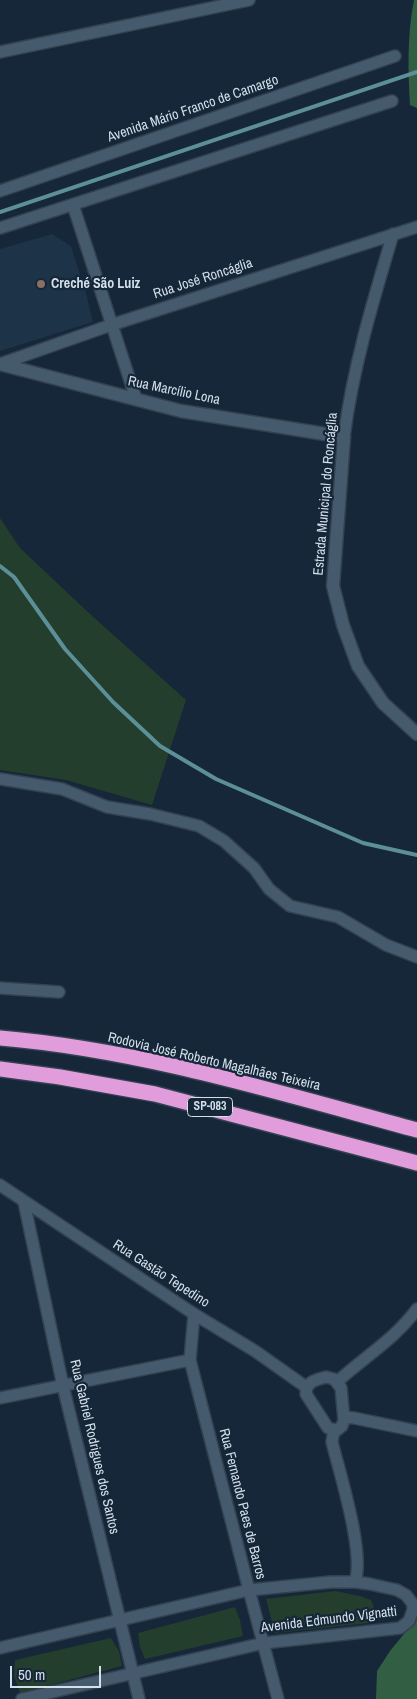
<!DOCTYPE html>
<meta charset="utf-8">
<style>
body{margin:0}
#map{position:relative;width:417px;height:1699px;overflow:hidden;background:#152738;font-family:"Archivo Narrow",sans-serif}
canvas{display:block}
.scale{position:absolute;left:10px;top:1666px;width:91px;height:22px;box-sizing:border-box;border:2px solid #d3dfea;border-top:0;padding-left:6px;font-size:15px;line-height:18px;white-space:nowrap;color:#d3dfea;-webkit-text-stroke:4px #152738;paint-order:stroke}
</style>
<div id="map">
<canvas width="417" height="1699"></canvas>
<div class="scale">50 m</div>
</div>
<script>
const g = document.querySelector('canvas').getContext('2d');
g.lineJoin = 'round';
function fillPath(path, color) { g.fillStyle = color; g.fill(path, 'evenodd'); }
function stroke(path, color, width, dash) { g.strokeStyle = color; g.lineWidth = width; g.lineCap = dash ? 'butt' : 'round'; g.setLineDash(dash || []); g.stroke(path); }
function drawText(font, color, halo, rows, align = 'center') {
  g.font = font + ' "Archivo Narrow",sans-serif'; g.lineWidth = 4.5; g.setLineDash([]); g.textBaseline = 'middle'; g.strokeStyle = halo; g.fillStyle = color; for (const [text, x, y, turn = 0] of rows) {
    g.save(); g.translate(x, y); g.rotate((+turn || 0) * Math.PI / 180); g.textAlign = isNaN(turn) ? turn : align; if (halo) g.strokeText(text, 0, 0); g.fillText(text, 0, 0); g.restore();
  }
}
fillPath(new Path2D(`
 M52 234 71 246 87 297 93 322 0 351V249Z`), '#1c3348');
fillPath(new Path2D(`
 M0 518 20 548 90 614 186 700 152 805 66 780 0 770Z
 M335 1591 360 1596 371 1600 375 1610 369 1623 275 1633 266 1599Z
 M235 1607 240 1620 243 1636 145 1659 140 1647 138 1633Z
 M111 1638 119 1651 122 1666 20 1693 14 1676 15 1660Z`), '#233e2d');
fillPath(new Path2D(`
 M414 0H417V108L410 105C408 70 407 35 414 0Z
 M417 1618V1699H376L377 1671 390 1651Z`), '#325f43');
stroke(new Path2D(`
 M0 212 417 72
 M0 566 14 577 65 649 113 702 160 746 216 779 363 843 417 855`), '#5d8f98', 4);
const street = new Path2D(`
 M0 52 249 0
 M0 191 395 56
 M73 205 136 399
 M0 228 392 101
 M0 364 111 325 417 227
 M344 437C353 367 373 301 393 234
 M0 779 62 789 107 807 150 814 199 826 224 841 254 868 269 889 290 906 338 917 386 945 417 957
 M0 988 59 992
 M0 1185 194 1314 255 1351 306 1387
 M24 1202 63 1386 139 1699
 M194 1314 190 1360 249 1590 278 1699
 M326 1377 334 1379 341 1388 344 1420 342 1426 337 1430 328 1428 306 1394C306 1381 316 1380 326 1377Z
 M337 1382C364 1357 395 1339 417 1309
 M0 1398 190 1360
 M344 1417 354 1418 417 1431
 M334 1430 332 1442C340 1474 365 1553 355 1582
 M0 1648 249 1590 331 1582H355L370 1584 397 1590 406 1595 413 1604V1610L409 1621 400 1628 264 1643 22 1699`);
const secondary = new Path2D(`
 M0 364 181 411 344 437 333 586 343 625 358 666 383 703 417 734`);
const highway = new Path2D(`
 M0 1038C142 1050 280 1093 417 1130
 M0 1069 60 1077 155 1094 417 1163`);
stroke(street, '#334150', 14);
stroke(secondary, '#334150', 15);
stroke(highway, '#334150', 18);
stroke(street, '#465a6d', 11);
stroke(secondary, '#465a6d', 12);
stroke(highway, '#e09cdb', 15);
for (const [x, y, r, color] of [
 [41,284,5,"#8d6e63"]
]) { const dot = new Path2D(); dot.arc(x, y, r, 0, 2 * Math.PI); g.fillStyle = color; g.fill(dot); stroke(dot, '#152738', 2); }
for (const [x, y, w] of [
 [210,1107,45]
]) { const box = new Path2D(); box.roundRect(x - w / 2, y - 9.5, w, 19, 4); g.fillStyle = '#152738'; g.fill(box); stroke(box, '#d3dfea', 1); }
drawText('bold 12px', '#d3dfea', null, [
 ["SP-083",210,1107]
]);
drawText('14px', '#d3dfea', '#152738', [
 ["Avenida Mário Franco de Camargo",193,109,-19],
 ["Rua José Roncáglia",203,279,-18],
 ["Rua Marcílio Lona",174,391,12],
 ["Estrada Municipal do Roncáglia",326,494,-85],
 ["Rodovia José Roberto Magalhães Teixeira",214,1062,13],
 ["Rua Gastão Tepedino",161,1274,33],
 ["Rua Gabriel Rodrigues dos Santos",94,1447,77],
 ["Rua Fernando Paes de Barros",242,1504,76],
 ["Avenida Edmundo Vignatti",329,1620,-7]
]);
drawText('bold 14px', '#d3dfea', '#152738', [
 ["Creché São Luiz",51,284]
], 'left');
</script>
